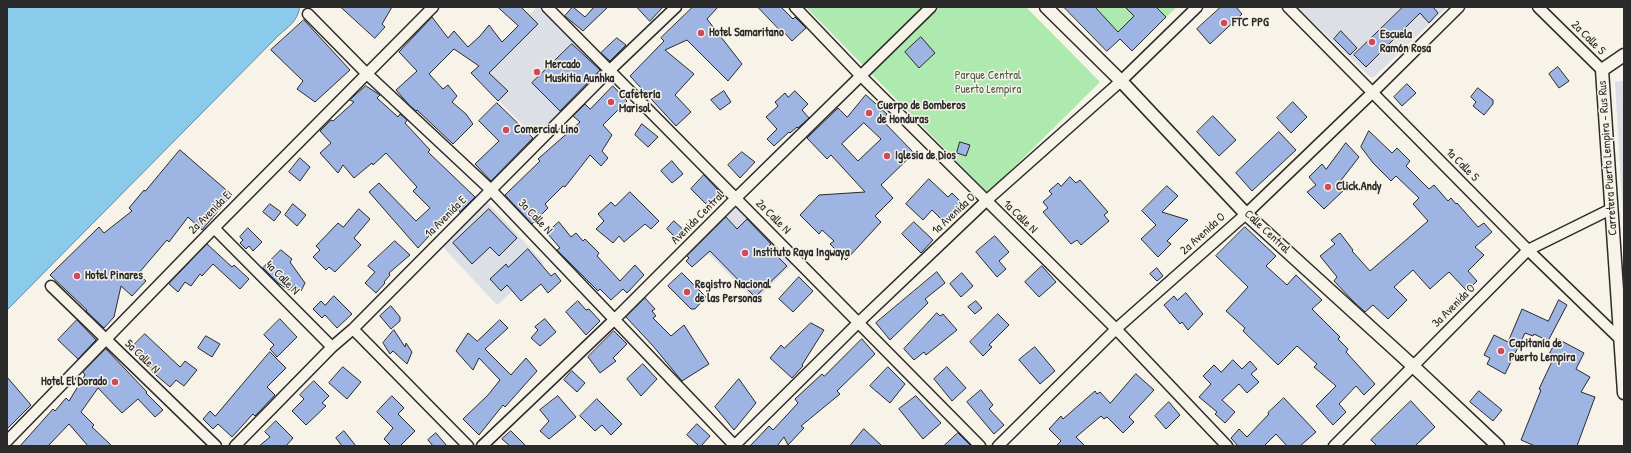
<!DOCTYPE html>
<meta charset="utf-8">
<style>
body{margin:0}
#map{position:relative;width:1631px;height:453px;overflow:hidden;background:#f7f3e8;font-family:"Patrick Hand",sans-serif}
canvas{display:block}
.frame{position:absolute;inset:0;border:8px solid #2b2b2b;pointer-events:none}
</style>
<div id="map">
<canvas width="1631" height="453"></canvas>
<div class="frame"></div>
</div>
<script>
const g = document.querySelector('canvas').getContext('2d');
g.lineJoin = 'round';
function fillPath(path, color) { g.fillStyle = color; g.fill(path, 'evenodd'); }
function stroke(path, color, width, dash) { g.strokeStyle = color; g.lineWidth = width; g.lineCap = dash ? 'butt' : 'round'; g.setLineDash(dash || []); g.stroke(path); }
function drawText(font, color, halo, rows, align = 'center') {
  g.font = font + ' "Patrick Hand",sans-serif'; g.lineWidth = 3; g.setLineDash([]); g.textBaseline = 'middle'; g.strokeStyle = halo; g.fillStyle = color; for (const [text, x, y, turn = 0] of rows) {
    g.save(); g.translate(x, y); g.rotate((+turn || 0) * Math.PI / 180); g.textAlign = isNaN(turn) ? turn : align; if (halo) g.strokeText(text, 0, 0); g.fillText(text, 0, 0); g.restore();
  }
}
fillPath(new Path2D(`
 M537 7H538L602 71 536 138 471 73Z
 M1297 7H1447L1374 77H1370Z
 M1624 81V234L1615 82Z
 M487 202 544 263 497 305 442 246Z
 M736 206 793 263 755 301 698 243Z`), '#dce0e6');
fillPath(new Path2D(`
 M806 7H1026L1100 82 988 193Z
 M1095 7H1125L1134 16 1118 32Z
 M1156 7H1177L1166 17Z`), '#aee9af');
const water = new Path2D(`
 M7 7H300C296 23 290 25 278 36L7 310Z`);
fillPath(water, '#8acbeb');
stroke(water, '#648b9e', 1);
const building = new Path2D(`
 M341 7H392L382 24 385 27 375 38Z
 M498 7H521L538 24 489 73 508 91 498 101 471 73 479 66 454 49 429 74 443 89 448 85 457 96 452 102 466 114 473 124 453 144 417 110 416 111 410 106 396 90 417 71 399 52 432 17 448 38 454 31 468 47 480 36 489 25 502 42 518 26Z
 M573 7 585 17 594 7H608L583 31 565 16Z
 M637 7H663L650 21Z
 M693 7H718L707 19 742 64 728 81 687 40 665 50 694 74 675 95 691 112 676 126 630 76 664 41 661 38Z
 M758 7H781L793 19 795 17 806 28 792 41 781 29 780 30Z
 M1064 7H1095L1118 32 1134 16 1125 7H1156L1166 17 1132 51 1120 39 1107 51Z
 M1221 7H1236L1242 14 1210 44 1197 29Z
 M1403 7H1433L1438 13 1429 23 1420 13 1366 67 1354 55Z
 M304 20 350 70 315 102 297 89 303 81 271 50Z
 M1341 31 1357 48 1350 55 1334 39Z
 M921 37 935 53 919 68 905 52Z
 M617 38 626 45 610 61 601 53Z
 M572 44 600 70 560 111 532 83Z
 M1558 67 1569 81 1559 88 1549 74Z
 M1407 84 1416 93 1402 106 1394 97Z
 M366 86 380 95 377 98 398 117 400 114 407 120 405 123 430 150 428 152 475 197 460 212 458 209 453 214 451 212 418 248 369 192 379 183 416 221 430 208 413 191 417 187 386 153 373 165 372 163 354 178 343 165 338 173 320 153 331 143 320 131 331 120 333 121 354 102 350 100Z
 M613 86 627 101 603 125 612 135 602 151 608 158 601 166 590 155 565 187 563 186 545 204 548 208 532 224 505 195 540 161 538 159 580 122 573 116 585 104 590 109Z
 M1478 88 1493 100V104L1484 115 1473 106 1476 102 1471 97Z
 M724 91 731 102 720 110 711 100Z
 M795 91 808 104 802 110 809 118 798 128 797 127 790 133 789 132 774 146 767 139 777 129 766 117 778 106 775 102 785 93 788 97Z
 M866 95 887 114 882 120 914 153 881 185 893 198 875 216 881 222 846 260 830 244 834 241 822 230 819 234 800 215 819 195 865 192 831 155 827 159 807 138 838 108 847 117ZM864 123 881 139 858 161 842 144Z
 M1293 102 1307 117 1291 133 1277 118Z
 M497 103 533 138 491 181 475 164 499 141 479 121Z
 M1213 116 1236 140 1219 156 1197 132Z
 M642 124 658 137 648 147 635 135Z
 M1369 131 1392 153 1397 148 1410 161 1406 166 1429 189 1434 185 1448 201 1451 198 1456 204 1457 203 1478 227 1484 223 1492 232 1475 247 1484 255 1468 271 1477 281 1467 291 1449 272 1430 289 1413 270 1394 287 1407 300 1388 319 1373 305 1365 312 1353 301 1334 281 1337 277 1320 256 1335 244 1331 240 1340 233 1353 250 1352 251 1370 271 1428 221 1413 204 1419 198 1396 176 1391 181 1373 163 1361 147Z
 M1279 132 1296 150 1252 191 1236 173Z
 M960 142 970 145 966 156 957 153Z
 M1346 143 1359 157 1339 183 1345 189 1324 209 1307 192 1316 185 1309 177 1322 164 1326 169Z
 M180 150 232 195 202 230 188 217 169 242 167 240 138 274 146 281 132 296 121 286 114 317 104 328 86 311 87 310 50 275 99 227 104 233 132 211 129 208 144 190 145 191Z
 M742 152 755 162 740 178 728 165Z
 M300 158 310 167 300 181 289 172Z
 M672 161 683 174 672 183 661 171Z
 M704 175 720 192 708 206 691 189Z
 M1070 177 1076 183 1080 180 1108 212 1104 215 1109 221 1081 245 1077 240 1071 244 1043 212 1048 208 1043 202 1052 194 1049 191 1058 183 1061 186Z
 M929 179 948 197 952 193 963 204 945 223 932 210 923 220 906 204Z
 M1167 186 1178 196 1162 212 1188 220 1167 241 1171 244 1158 257 1141 239 1156 225 1142 211Z
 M630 192 659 221 651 229 645 224 624 242 619 236 613 243 596 229 604 221 598 214 611 202 615 206Z
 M270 204 281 212 274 221 263 212Z
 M293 204 306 215 297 226 285 215Z
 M359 209 370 219 354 238 361 245 335 272 329 267 326 270 313 257 320 250 316 246 338 223 343 227Z
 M489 209 517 238 499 256 490 247 472 264 453 243Z
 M726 217 737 229 747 219 771 244 768 247 787 266 755 297 710 251 692 267 686 261 689 258 687 256Z
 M674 221 685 231 677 239 667 229Z
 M559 222 571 237 576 233 583 241 585 239 599 253 597 256 620 281 635 265 644 275 627 293 623 289 611 300 600 289 598 291 557 250 560 248 547 233Z
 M914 222 933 240 921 253 902 234Z
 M1245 227 1276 256 1266 266 1287 285 1296 275 1322 300 1312 309 1340 337 1338 339 1348 349 1346 352 1375 384 1364 395 1356 386 1339 404 1346 412 1333 425 1316 406 1336 386 1314 367 1317 364 1297 346 1278 365 1243 331 1245 328 1226 311 1248 287 1216 256Z
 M248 228 262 242 253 251 249 246 246 249 240 243 243 240 240 237Z
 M995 236 1009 252 999 261 1006 269 997 277 976 252Z
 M395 241 410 255 389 273 390 275 384 282 385 283 376 293 365 283 375 272 368 266Z
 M207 244 232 267 234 265 249 279 240 289 213 264 202 276 200 274 191 286 185 282 178 292 169 284Z
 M528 249 551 276 555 273 561 281 548 293 541 284 521 301 507 285 501 291 490 279 506 264 508 267Z
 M281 250 292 259 290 262 305 283 301 291 295 285 289 290 278 283 263 268Z
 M1042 266 1056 282 1039 297 1025 282Z
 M1157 268 1163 276 1157 281 1150 274Z
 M937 272 945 283 925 299 928 303 890 340 876 323Z
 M682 273 706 297 695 309H691L668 286Z
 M962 273 973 286 961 297 950 284Z
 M799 277 813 291 793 312 779 299Z
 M1186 293 1203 314 1188 330 1182 322 1180 324 1164 305 1174 296 1177 300Z
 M334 296 352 314 337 328 325 315 322 318 313 309 321 301 325 305Z
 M645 298 655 309 652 311 656 316 653 318 671 336 684 325 709 364 682 381 653 346 626 317Z
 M1559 300 1567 305 1548 341 1534 334 1533 336 1525 333 1505 374 1487 364 1490 358 1484 355 1494 335 1508 342 1522 309 1548 321Z
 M578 301 586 310 589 309 600 321 586 335 566 312Z
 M976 301 982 308 975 314 968 307Z
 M391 306 400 317V321L391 329 380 316Z
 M937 313 940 316 943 314 957 330 926 355 924 352 914 360 904 349Z
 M998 314 1009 325 989 345 992 347 983 356 970 342Z
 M280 319 297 337 277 357 270 349 274 345 264 335Z
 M545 319 556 332 540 346 531 338 538 330 535 327Z
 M77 320 96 340 78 359 58 340Z
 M500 320 508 328 485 349 511 375 526 358 537 371 505 407 503 405 479 435 463 419 488 395 500 380 479 358 473 370 456 351 468 333 477 341Z
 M811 323 824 330 802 365 803 366 792 378 770 358 781 345 784 348Z
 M394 330 405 347 406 343 412 352 407 364 393 351 390 354 383 343Z
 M614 331 627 344 613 358 616 361 600 373 588 357Z
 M145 334 180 367 185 361 197 370 184 386 176 380 170 387 150 370 151 368 131 348Z
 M206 336 220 344 212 357 198 348Z
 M862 339 875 354 837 391 840 394 801 426 804 428 788 445 784 437 777 446H750L769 426 773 430 798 403 795 399 822 374 824 376Z
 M1558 339 1584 353 1576 369 1590 377 1581 392 1595 397 1577 446H1535L1521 440 1541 390 1539 389 1555 355 1550 353Z
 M1035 347 1055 371 1040 384 1019 360Z
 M106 349 147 392 146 393 163 410 155 417 138 399 122 413 98 388 81 412 94 425 92 427 112 446H88L69 424 48 446H20L53 409 55 411 66 398 69 401 85 375 83 372Z
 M270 352 286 368 267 387 275 395 255 416 253 414 232 437 218 424 213 429 203 419 210 411 215 416Z
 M1233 360 1242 369 1250 361 1257 369 1251 374 1259 382 1247 393 1239 384 1222 400 1235 412 1225 423 1215 414 1217 412 1199 397 1211 384 1203 376 1214 365 1221 372Z
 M643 364 657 379 641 396 627 379Z
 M343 367 361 382 347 399 329 383Z
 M888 367 905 384 890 403 870 386Z
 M947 367 966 388 952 401 934 379Z
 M572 371 585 383 577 392 564 380Z
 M1136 374 1154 390 1129 417 1134 422 1123 433 1107 417 1104 419 1101 416 1076 437 1085 446H1056L1061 441 1049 429 1061 416 1063 419 1095 391 1097 394 1100 392 1110 403Z
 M7 377 31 405 7 429Z
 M739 379 756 403 734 430 715 407Z
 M314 381 329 396 322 403 326 406 306 425 292 411 304 399 300 395Z
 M981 390 993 405 989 409 1004 425 994 434 967 402Z
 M1479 391 1502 410 1493 421 1470 402Z
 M392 396 404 408 398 414 415 431 400 446H391L384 439 393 428 377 412Z
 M558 396 576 417 549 439 540 431 549 421 540 410Z
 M916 396 941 423 923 439 899 409Z
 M1284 398 1316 432 1300 446H1287L1276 434 1264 446H1238L1231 438 1239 429 1247 437 1269 414 1268 413Z
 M597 399 622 424 611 435 602 425 595 431 580 416Z
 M1411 401 1435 427 1415 446H1377L1371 440Z
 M1169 402 1180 415 1166 429 1155 416Z
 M276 421 293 438 286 446H259L270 437 265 432Z
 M697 424 710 436 701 446H699L687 435Z
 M864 429 882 446H850Z
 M344 431 356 446H342L336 438Z
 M511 431 526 446H510L502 439Z
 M436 433 447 446H433L428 440Z
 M958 433 971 446H944Z`);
fillPath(building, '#9eb4e2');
stroke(building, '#2b2b2b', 1);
const minor = new Path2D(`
 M547 7 980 446
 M795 7 860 75 1116 329 1227 446
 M1288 7 1528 250 1621 340
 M1538 7 1602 70
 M308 14 367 74 491 190 735 446
 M214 228 332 347
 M51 286 216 446
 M353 329 468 446
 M7 441 214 228 433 7
 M235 446 332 347 353 329 610 70 676 7
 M482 446 615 319 736 198 931 7
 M734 446 859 322 986 201 1121 81 1197 7
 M998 446 1116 329 1246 214 1372 93 1459 7
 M1334 446 1528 250 1611 209`);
const tertiary = new Path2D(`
 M1046 7 1121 81 1246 214 1413 366 1498 446
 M1624 55 1602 70 1624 393`);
stroke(minor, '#2b2b2b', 13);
stroke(tertiary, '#2b2b2b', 15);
stroke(minor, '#f7f3e8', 10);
stroke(tertiary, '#f7f3e8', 12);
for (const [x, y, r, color] of [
 [1224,23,4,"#d1495b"],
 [701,33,4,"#d1495b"],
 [1372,42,4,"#d1495b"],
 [537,72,4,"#d1495b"],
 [611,102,4,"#d1495b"],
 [869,113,4,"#d1495b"],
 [506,130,4,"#d1495b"],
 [887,156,4,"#d1495b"],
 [1328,187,4,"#d1495b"],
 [745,253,4,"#d1495b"],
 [77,276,4,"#d1495b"],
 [687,292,4,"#d1495b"],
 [1501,351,4,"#d1495b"],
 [115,382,4,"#d1495b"]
]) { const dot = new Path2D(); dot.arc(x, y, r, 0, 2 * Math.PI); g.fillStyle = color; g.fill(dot); stroke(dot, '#f7f3e8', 1.5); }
drawText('bold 12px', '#2b2b2b', '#f7f3e8', [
 ["FTC PPG",1232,23],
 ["Hotel Samaritano",709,33],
 ["Escuela",1380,35],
 ["Ramón Rosa",1380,49],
 ["Mercado",545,65],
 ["Muskitia Aunhka",545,79],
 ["Cafetería",619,95],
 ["Marisol",619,109],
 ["Cuerpo de Bomberos",877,106],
 ["de Honduras",877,120],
 ["Comercial Lino",514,130],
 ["Iglesia de Dios",895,156],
 ["Click.Andy",1336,187],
 ["Instituto Raya Ingwaya",753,253],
 ["Hotel Pinares",85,276],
 ["Registro Nacional",695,285],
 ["de las Personas",695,299],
 ["Capitanía de",1509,344],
 ["Puerto Lempira",1509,358],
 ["Hotel El Dorado",107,382,"right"]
], 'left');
drawText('12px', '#2b2b2b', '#f7f3e8', [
 ["2a Calle S",1588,38,45],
 ["Carretera Puerto Lempira - Rus Rus",1608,158,-94],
 ["1a Calle S",1462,165,45],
 ["2a Avenida E",210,213,-45],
 ["1a Avenida O",954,214,-43],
 ["1a Avenida E",446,217,-45],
 ["3a Calle N",535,217,46],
 ["2a Calle N",773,217,45],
 ["1a Calle N",1020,217,44],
 ["Avenida Central",698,218,-45],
 ["Calle Central",1267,232,43],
 ["2a Avenida O",1203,234,-42],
 ["4a Calle N",282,278,45],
 ["3a Avenida O",1454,306,-45],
 ["5a Calle N",142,357,44]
]);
drawText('12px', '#4c5a4c', '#f7f3e8', [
 ["Parque Central",988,76],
 ["Puerto Lempira",988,90]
]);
</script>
